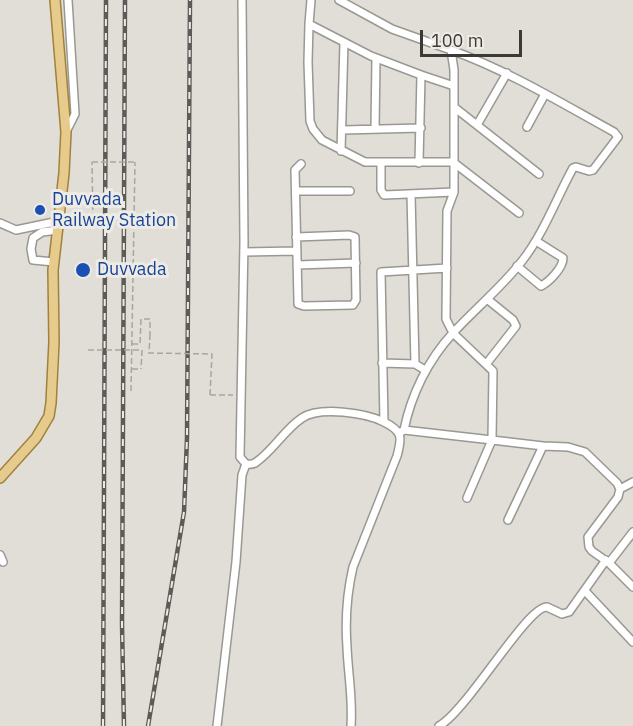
<!DOCTYPE html>
<style>
body{margin:0}
#map{position:relative;width:633px;height:726px;overflow:hidden;background:#e0ded7;font-family:"IBM Plex Sans",sans-serif}
canvas{display:block}
.scale{position:absolute;left:420px;top:30px;width:102px;height:27px;box-sizing:border-box;border:3px solid #3b3a37;border-top:0;padding-left:8px;font-size:18px;line-height:21px;white-space:nowrap;color:#3b3a37;-webkit-text-stroke:4px #eeebe5;paint-order:stroke}
</style>
<div id="map">
<canvas width="633" height="726"></canvas>
<div class="scale">100 m</div>
</div>
<script>
const g = document.querySelector('canvas').getContext('2d');
g.lineJoin = 'round';
function stroke(path, color, width, dash) { g.strokeStyle = color; g.lineWidth = width; g.lineCap = dash ? 'butt' : 'round'; g.setLineDash(dash || []); g.stroke(path); }
function drawText(font, color, halo, rows, align = 'center') {
  g.font = font + ' "IBM Plex Sans",sans-serif'; g.lineWidth = 6; g.setLineDash([]); g.textBaseline = 'middle'; g.strokeStyle = halo; g.fillStyle = color; for (const [text, x, y, turn = 0] of rows) {
    g.save(); g.translate(x, y); g.rotate((+turn || 0) * Math.PI / 180); g.textAlign = isNaN(turn) ? turn : align; if (halo) g.strokeText(text, 0, 0); g.fillText(text, 0, 0); g.restore();
  }
}
const minor = new Path2D(`
 M242 0 244 242 240 457 246 464C250 464 250 465 255 463 273 451 284 430 302 418 320 406 366 413 384 422 403 431 402 438 397 456L353 567C347 593 345 620 347 647 348 673 353 699 351 726
 M311 0 309 24 371 56 421 75 454 86
 M339 0 392 29 451 50 454 70V192L447 211 446 319 453 333 493 371 492 440 404 430
 M309 24 308 62 310 121 313 129 322 140 365 162H453L519 213
 M454 107 539 174
 M477 125 507 73
 M527 127 545 94
 M375 129 376 58
 M343 130 421 128
 M66 132 75 114 68 0
 M341 151 344 42
 M381 162V190L384 195 454 192
 M419 163 421 75
 M296 191H350
 M411 194 415 364
 M0 223 16 230 59 221
 M296 237 349 235 355 237 356 300 353 305 304 306 298 304V301C297 257 296 214 295 170L301 164
 M244 252 297 251
 M54 262 33 260 31 249 33 238 42 232 58 230
 M297 265 356 263
 M517 266 541 286C549 282 563 268 563 258L536 241
 M487 299 513 320 516 326 487 363
 M382 363 415 364 425 370
 M384 422 381 272 447 268
 M401 432 404 430C411 395 428 360 453 333 475 309 502 287 522 261 544 233 556 199 573 168L576 167 589 171 593 170 618 137 614 132C561 103 509 71 451 50
 M543 446 568 447 585 452 617 483 620 489 618 497 588 537 589 547 592 551 609 563 633 587
 M620 489 633 482
 M467 498 492 440 543 446 508 520
 M0 555 3 562
 M609 563 633 532
 M585 591 633 642
 M217 726 236 562 242 475 246 464
 M439 726C467 711 527 606 547 607L562 614 569 612 606 560`);
const major = new Path2D(`
 M0 478 36 438 49 416 51 403 54 342 53 270 64 173 66 132 55 0`);
stroke(minor, '#9a9892', 10);
stroke(major, '#a0823e', 12);
stroke(new Path2D(`
 M65 226 93 227 92 162
 M132 344H140L141 319H150V334
 M132 369H141
 M131 391 135 162
 M210 395H233`), '#a8a6a0', 1.5, [6, 3]);
stroke(minor, '#fff', 7);
stroke(major, '#e6cb8d', 9);
const rail = new Path2D(`
 M103 726 106 0
 M124 726 122 624 125 0
 M148 726 184 512 187 438 190 0`);
stroke(rail, '#5d5b58', 4.5);
stroke(rail, '#eeebe5', 2, [7]);
stroke(new Path2D(`
 M92 162H135
 M150 334 149 353 212 354 210 395
 M88 350H142L141 369`), '#a8a6a0', 1.5, [6, 3]);
for (const [x, y, r, color] of [
 [40,210,6,"#1a4fb4"],
 [83,270,8,"#1a4fb4"]
]) { const dot = new Path2D(); dot.arc(x, y, r, 0, 2 * Math.PI); g.fillStyle = color; g.fill(dot); stroke(dot, '#eeebe5', 2); }
drawText('18px', '#164399', '#eeebe5', [
 ["Duvvada",52,200],
 ["Railway Station",52,221],
 ["Duvvada",97,270]
], 'left');
</script>
